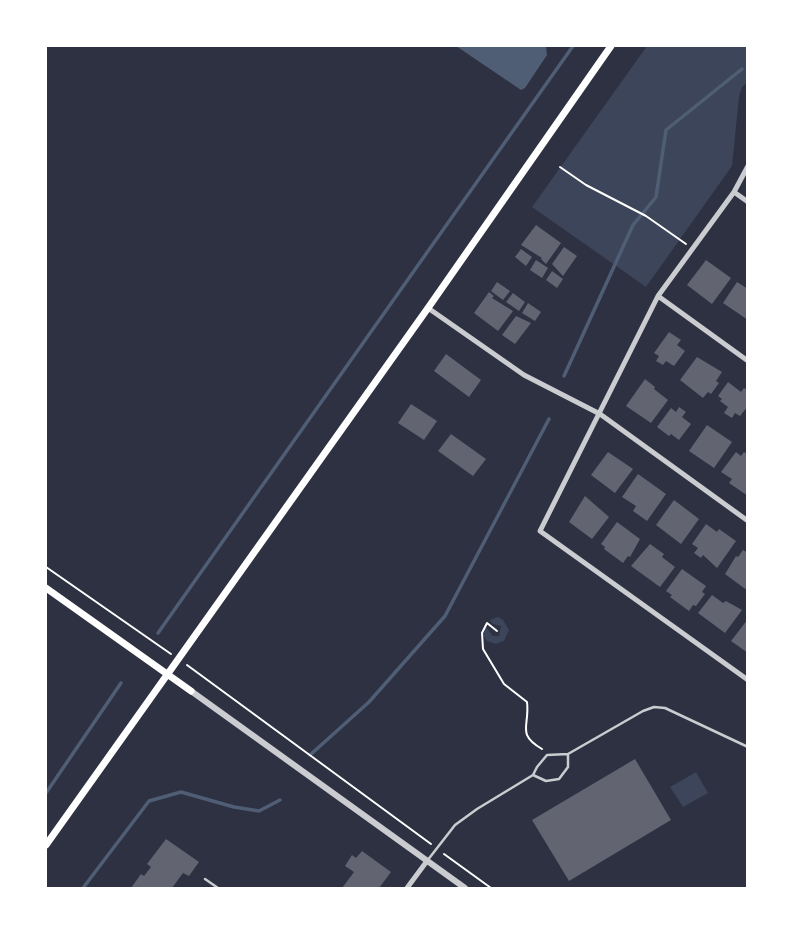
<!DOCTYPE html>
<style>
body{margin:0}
#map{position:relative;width:793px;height:934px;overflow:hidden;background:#2d3142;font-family:Arial,sans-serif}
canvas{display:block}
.frame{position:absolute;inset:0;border:47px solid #fff;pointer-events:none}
</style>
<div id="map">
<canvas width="793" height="934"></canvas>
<div class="frame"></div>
</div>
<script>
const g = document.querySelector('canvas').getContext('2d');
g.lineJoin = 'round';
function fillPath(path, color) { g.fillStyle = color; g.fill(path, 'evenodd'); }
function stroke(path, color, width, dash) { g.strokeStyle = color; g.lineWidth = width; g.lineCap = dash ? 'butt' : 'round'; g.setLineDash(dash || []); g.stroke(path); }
fillPath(new Path2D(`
 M647 46H747V83L742 87 739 97 732 166 646 287 532 207Z
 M498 617 503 620 509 630 504 641 496 644 487 641 483 635 486 627 493 636H499L501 626 493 624 490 620Z
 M696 772 708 793 683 807 670 787Z`), '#3c4559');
fillPath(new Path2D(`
 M456 46H546L547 55 525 88 521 90Z`), '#4f5d75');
stroke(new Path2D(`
 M564 376 633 225 656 197 666 130 742 69
 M158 633 573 46
 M310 755 369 702 445 616 549 419
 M46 793 121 683
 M83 888 149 801 181 792 234 807 259 811 280 800`), '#4f5d75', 3.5);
fillPath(new Path2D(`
 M536 225 561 243 546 264 541 259 542 258 521 245Z
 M564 247 577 256 563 276 552 264Z
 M521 249 532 257 526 266 515 257Z
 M536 260 548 268 542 278 530 270Z
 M706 260 731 278 712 304 687 285Z
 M552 271 563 279 557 288 546 280Z
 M497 282 510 291 503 300 491 291Z
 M737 282 748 289V320L723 303Z
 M489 292 494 296 492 298 513 311 498 331 474 313Z
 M513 293 525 302 519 311 506 302Z
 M528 303 541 312 535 321 522 313Z
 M516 316 531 323 515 344 502 335Z
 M669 332 681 340 677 345 685 351 674 366 666 361 663 365 656 361 659 356 654 353Z
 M446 354 481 380 469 397 434 371Z
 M697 357 722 372 716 381 719 383 711 394 708 392 703 398 680 380Z
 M645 379 655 387 654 389 668 400 651 423 626 406Z
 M728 382 741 392 744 388 748 391V406L740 416 735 413 732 418 724 413 728 407 720 401 722 399 718 396Z
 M411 404 437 421 424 440 398 423Z
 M679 407 686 412 682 417 691 424 679 440 671 434 669 436 657 427 671 408 676 412Z
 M707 425 732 442 714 468 689 451Z
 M451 434 486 459 473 476 438 451Z
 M608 452 633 469 615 493 591 475Z
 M736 452 741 456 744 452 748 455V496L729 483 732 479 721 472Z
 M638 474 666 494 647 521 633 511 636 506 622 497Z
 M585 496 609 517 592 539 569 522Z
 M674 500 699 519 681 544 656 525Z
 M617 522 640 539 630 557 628 556 623 563 604 549 605 547 601 544Z
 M706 524 717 532 719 529 736 541 717 568 703 555 701 558 694 553 698 548 692 544Z
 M650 544 664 554 662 557 675 567 660 587 631 566Z
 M743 550 748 553V591L725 574 736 556 738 557Z
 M682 569 706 586 702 592 705 594 696 606 693 605 689 611 670 597 672 595 666 591Z
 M712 595 723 603 726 601 742 610 725 633 698 613Z
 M748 619V653L731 641Z
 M635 759 671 820 569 881 532 820Z
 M166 839 199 862 189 876 183 873 172 888H131L141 874 144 876 151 867 147 864Z
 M362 851 391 872 379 888H342L354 872 345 866 352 855 356 858Z`), '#626471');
stroke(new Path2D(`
 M560 167 586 185 646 216 686 244
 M46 567 171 654
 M497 631 487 623 482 633 483 649 504 684 527 702C530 726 516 734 542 749
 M187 665 431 844
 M444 854 491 888`), '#fff', 2);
stroke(new Path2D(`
 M533 775 537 767 547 755 568 754
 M427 861 455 825 477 809 533 775 546 781 559 779 568 767V754L643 711 654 707 665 708 748 747
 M205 879 218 888`), '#caccd0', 2.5);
stroke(new Path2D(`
 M748 166 734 192 658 296 540 531 748 680
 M734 192 748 202
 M658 296 748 361
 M428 308 524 375 600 414 748 521
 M407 888 427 861`), '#caccd0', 5);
stroke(new Path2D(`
 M191 691 465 888`), '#caccd0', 6);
stroke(new Path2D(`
 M46 588 191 691
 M46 845 428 308 611 46`), '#fff', 7);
</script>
